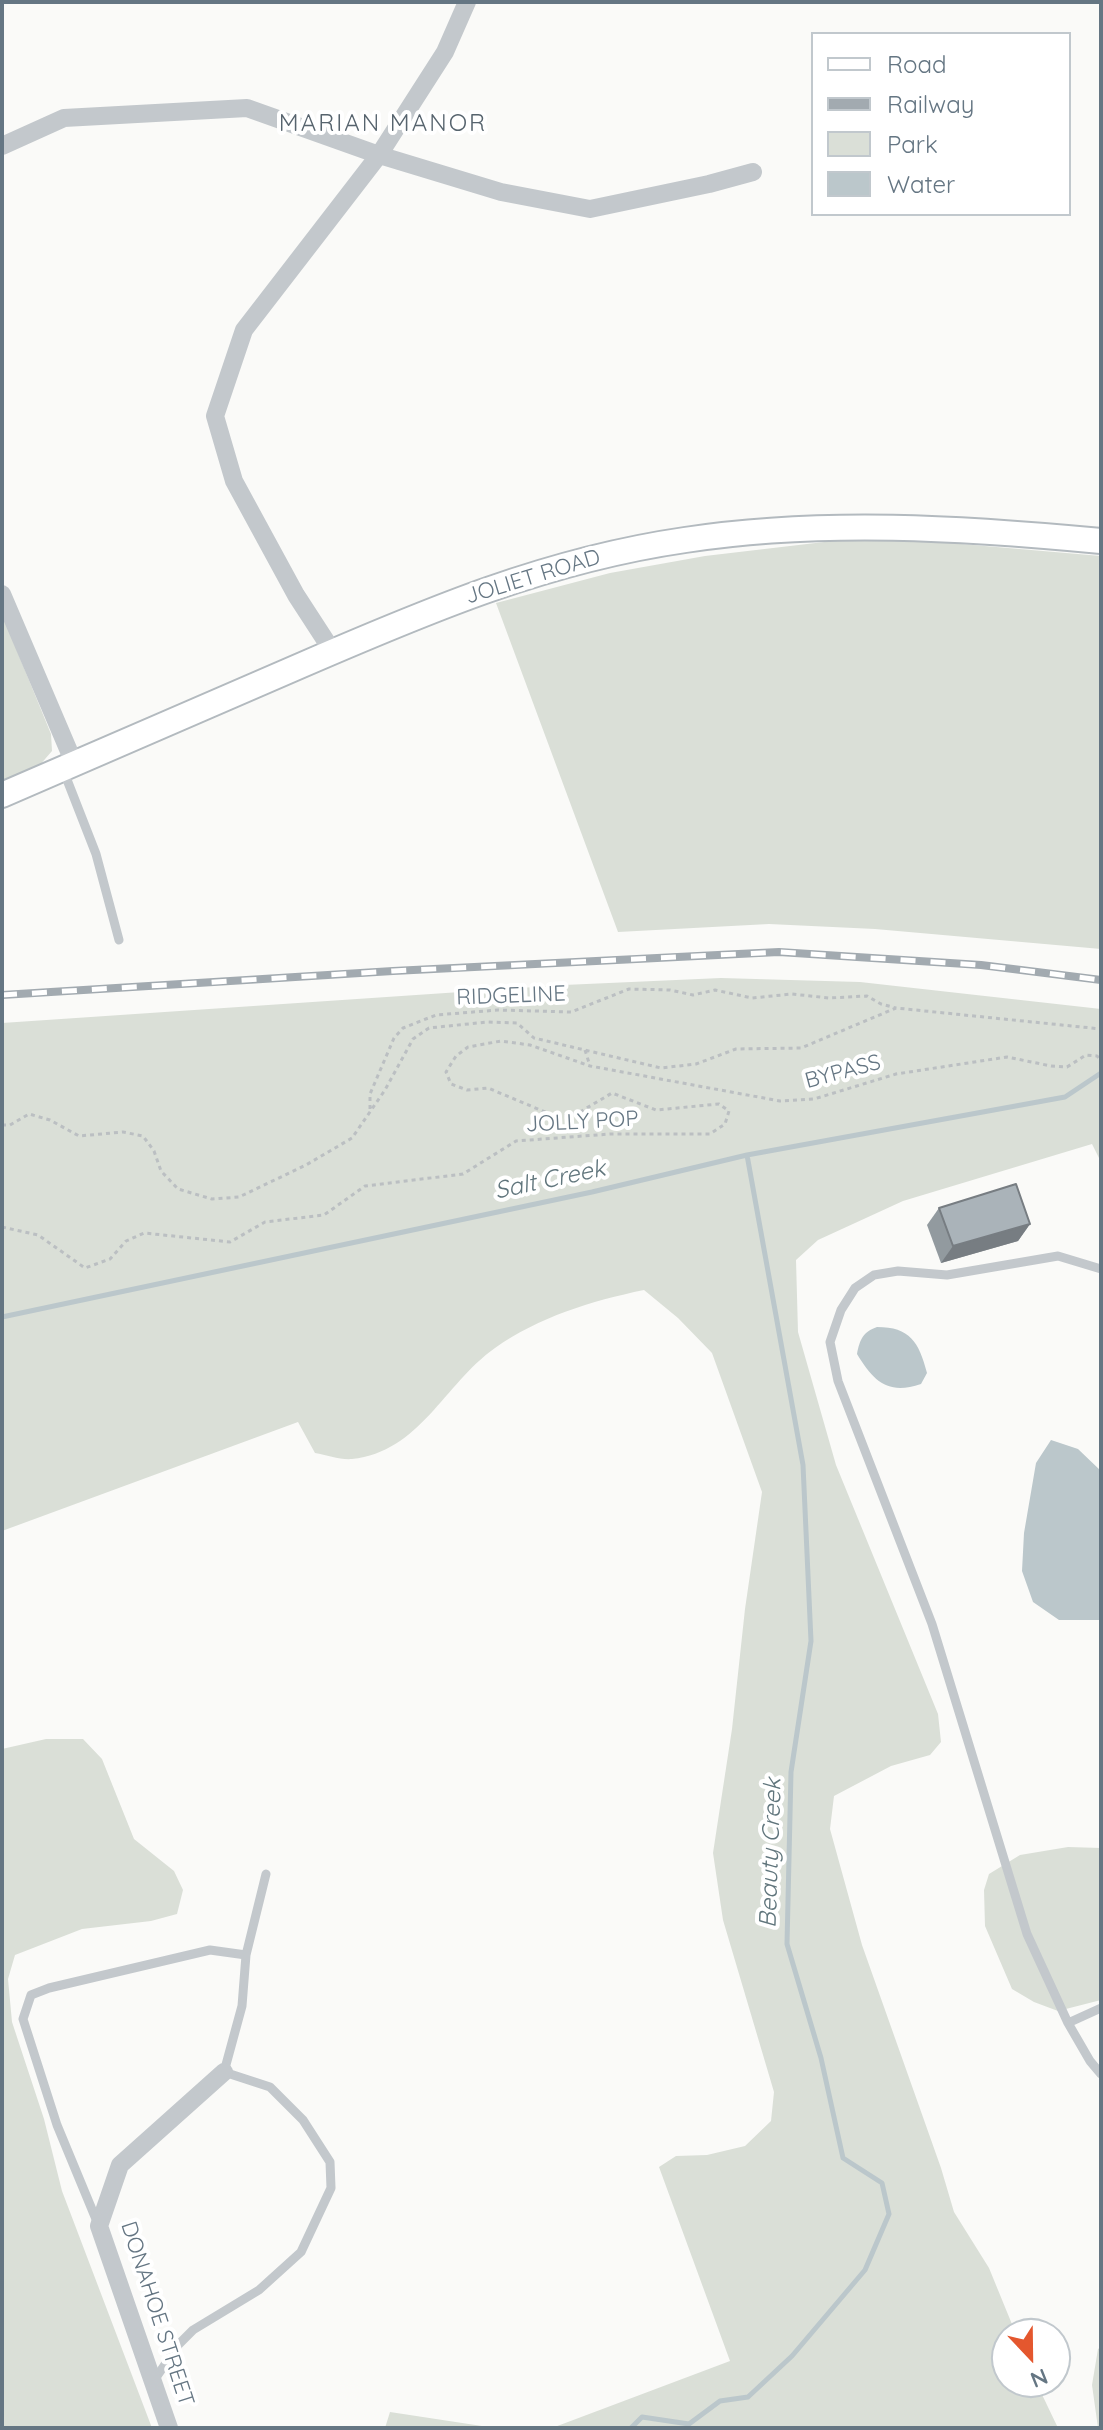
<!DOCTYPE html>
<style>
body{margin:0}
#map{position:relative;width:1103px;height:2430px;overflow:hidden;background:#fafaf8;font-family:Quicksand,sans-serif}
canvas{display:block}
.frame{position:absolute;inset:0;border:4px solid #657683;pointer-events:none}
.legend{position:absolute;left:811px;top:32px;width:260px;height:184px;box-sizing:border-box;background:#fff;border:2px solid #c1c8cd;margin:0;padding:10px 14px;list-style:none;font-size:24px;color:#657683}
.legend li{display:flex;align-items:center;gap:16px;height:40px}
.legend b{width:40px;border:2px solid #c1c8cd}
.north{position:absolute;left:991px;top:2318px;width:80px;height:80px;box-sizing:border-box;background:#fff;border:2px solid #c1c8cd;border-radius:50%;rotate:158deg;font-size:22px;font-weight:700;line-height:32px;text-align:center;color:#657683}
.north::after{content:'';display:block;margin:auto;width:28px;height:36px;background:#e4572e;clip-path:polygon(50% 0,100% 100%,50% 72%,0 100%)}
</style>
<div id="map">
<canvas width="1103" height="2430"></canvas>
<div class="frame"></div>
<ul class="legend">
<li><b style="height:10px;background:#fff"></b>Road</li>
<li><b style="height:10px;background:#a2aab0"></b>Railway</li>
<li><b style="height:22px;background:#dadfd7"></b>Park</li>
<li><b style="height:22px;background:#bbc7cb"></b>Water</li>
</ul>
<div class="north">N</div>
</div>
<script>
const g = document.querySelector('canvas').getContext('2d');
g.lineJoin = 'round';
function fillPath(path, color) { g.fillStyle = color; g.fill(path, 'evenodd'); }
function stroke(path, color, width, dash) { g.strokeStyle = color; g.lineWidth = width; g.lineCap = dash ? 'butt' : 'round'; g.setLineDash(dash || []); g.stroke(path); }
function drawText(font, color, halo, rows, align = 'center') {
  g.font = font + ' Quicksand,sans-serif'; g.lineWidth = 8; g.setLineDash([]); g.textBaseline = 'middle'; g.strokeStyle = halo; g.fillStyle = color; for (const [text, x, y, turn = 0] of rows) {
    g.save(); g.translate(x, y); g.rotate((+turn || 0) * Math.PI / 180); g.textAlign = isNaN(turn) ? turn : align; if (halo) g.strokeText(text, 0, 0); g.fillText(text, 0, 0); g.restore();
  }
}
fillPath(new Path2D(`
 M858 538 915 540 1101 556V949L875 929 769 924 618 932 496 603 610 573 705 556Z
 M2 614 51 734 52 751 39 766 2 780Z
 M721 978 860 982 1101 1009V1162L1092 1144 903 1201 818 1240 796 1260 798 1332 836 1465 938 1714 941 1742 930 1755 891 1766 834 1796 830 1829 862 1945 941 2168 954 2212 989 2268 1016 2334H1007V2382H1036L1058 2428H552L730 2361 659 2167 676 2156 707 2155 745 2146 771 2121 774 2092 723 1920 713 1853 732 1729 745 1609 762 1492 712 1353 678 1318 644 1290C591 1301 539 1317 495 1348 444 1384 420 1452 352 1459 340 1460 327 1455 315 1453L298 1422 2 1531V1023L564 985Z
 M46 1739H83L102 1759 134 1839 174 1871 183 1890 177 1914 151 1921 82 1929 15 1955 8 1979 12 2022 44 2119 62 2191 152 2428H2V1749Z
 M1068 1847 1101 1848V2000L1058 2011 1034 2002 1012 1989 985 1926 984 1890 989 1874 1020 1855Z
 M1101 2347V2428H1098L1092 2385 1098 2349Z
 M390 2412 495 2428H385Z`), '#dadfd7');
fillPath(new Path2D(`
 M877 1327C910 1327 919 1342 927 1373L921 1384C888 1395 874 1382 857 1354 860 1339 863 1332 877 1327Z
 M1051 1440 1078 1449 1101 1471V1620H1059L1033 1602 1022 1571 1024 1533 1036 1463Z`), '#bbc7cb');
stroke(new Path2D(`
 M2 1317 592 1192 747 1155 1065 1097 1101 1073
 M631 2428 642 2417 689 2424 720 2401 748 2397 792 2356 865 2270 889 2214 882 2183 843 2158 821 2058 787 1944 791 1772 811 1641 803 1465 747 1155`), '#bbc7cb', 5);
const secondary = new Path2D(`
 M2 795C102 752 202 708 302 665 429 610 547 560 685 540 823 519 963 528 1101 541`);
stroke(secondary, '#b3babf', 28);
stroke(new Path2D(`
 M585 1050 590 1066
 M370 1109V1094L394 1038 403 1028 436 1015 498 1010 571 1012 629 989 670 990 693 995 715 990 752 998 792 994 829 998 867 996 881 1004 896 1008
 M2 1125H10L29 1114 50 1120 79 1136 123 1132 143 1136 154 1151 161 1171 178 1189 212 1199 239 1197 306 1165 352 1138 385 1090 413 1039 429 1028 487 1022 517 1023 534 1038 661 1068 696 1064 736 1049 801 1048 896 1008 1101 1029
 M2 1227 38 1235 85 1268 110 1259 126 1241 144 1233 230 1242 265 1222 324 1215 365 1186 463 1174 516 1141 610 1134H710L725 1124 729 1111 719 1104 656 1110 612 1093 580 1112 557 1117 488 1088 467 1090 451 1084 446 1072 456 1056 468 1047 501 1041 530 1045 590 1066 780 1101 814 1099 896 1074 1007 1057 1051 1066 1067 1067 1086 1055 1097 1056 1101 1060`), '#bbbfc2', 3, [4, 4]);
stroke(new Path2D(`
 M64 772 96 854 119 940
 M1101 1269 1058 1256 947 1275 898 1271 874 1275 855 1288 841 1310 830 1342 838 1381 932 1624 1027 1934 1068 2023 1090 2061 1101 2074
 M1068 2023 1101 2008
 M98 2224 57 2125 23 2019 31 1995 49 1988 210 1950 246 1955
 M153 2382 179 2344 193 2330 259 2290 301 2252 331 2188 330 2162 303 2120 270 2087 224 2072 242 2006 246 1955 266 1874`), '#c3c8cc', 9);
stroke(new Path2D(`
 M2 146 64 118 247 108 379 155 501 192 590 209 709 184 753 172
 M2 594 74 763
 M333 652 296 595 234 481 215 416 244 330 379 155 445 52 467 2
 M169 2428 99 2226 120 2165 224 2072`), '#c3c8cc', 18);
stroke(secondary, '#fff', 24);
const rail = new Path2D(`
 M2 995 393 971 779 952 981 965 1101 980`);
stroke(rail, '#a2aab0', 8);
stroke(rail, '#fff', 5, [15]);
fillPath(new Path2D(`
 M939 1208 1030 1224 1018 1241 941 1263 927 1225Z`), '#929a9f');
fillPath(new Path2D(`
 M1030 1224 1018 1241 941 1263 953 1246Z`), '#777d82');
const building = new Path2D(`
 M1016 1184 1030 1224 953 1246 939 1208Z`);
fillPath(building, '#aab3b9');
stroke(building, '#777d82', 2);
drawText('22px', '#657683', '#fff', [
 ["JOLIET ROAD",533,577,-17],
 ["RIDGELINE",511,996,-2],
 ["BYPASS",843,1072,-15],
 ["JOLLY POP",582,1122,-3],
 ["DONAHOE STREET",157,2314,72]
]);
g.letterSpacing = '2px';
drawText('24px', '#57646e', '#fff', [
 ["MARIAN MANOR",383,124]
]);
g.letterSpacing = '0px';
drawText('italic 24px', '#60757c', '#fff', [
 ["Salt Creek",550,1180,-12],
 ["Beauty Creek",771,1853,-88]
]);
</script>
